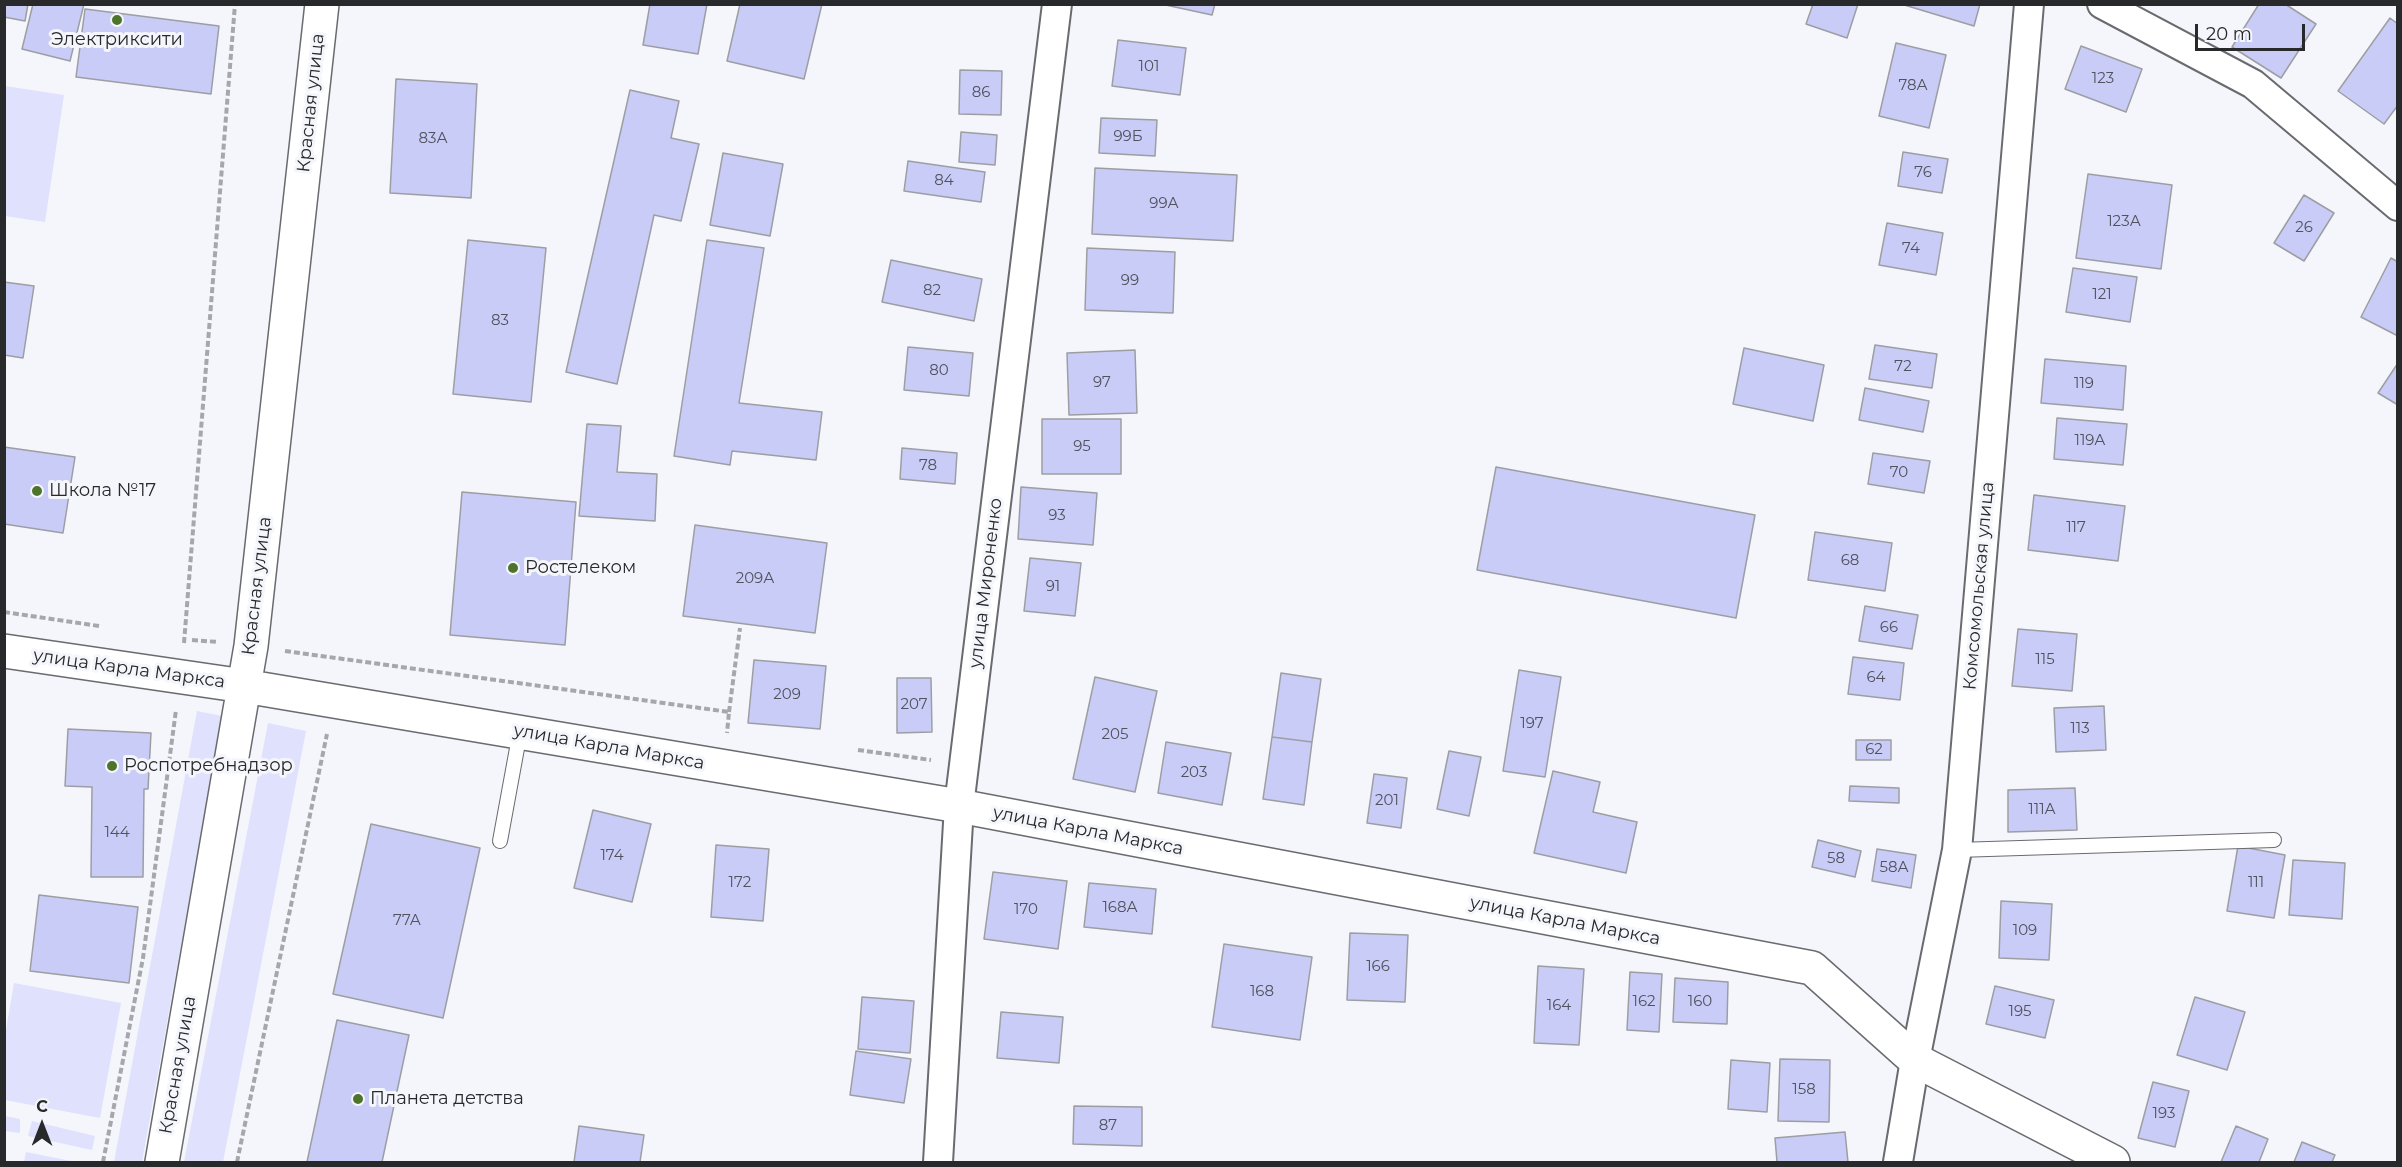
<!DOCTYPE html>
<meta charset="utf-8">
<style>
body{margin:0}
#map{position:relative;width:2402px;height:1167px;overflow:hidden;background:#f5f6fb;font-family:Montserrat,sans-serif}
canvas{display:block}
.frame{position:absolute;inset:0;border:6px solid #28292a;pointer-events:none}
.north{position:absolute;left:12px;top:1095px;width:60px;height:60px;-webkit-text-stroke:4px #f5f6fb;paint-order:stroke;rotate:0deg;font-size:16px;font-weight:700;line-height:24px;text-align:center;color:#28292a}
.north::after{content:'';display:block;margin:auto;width:21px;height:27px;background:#28292a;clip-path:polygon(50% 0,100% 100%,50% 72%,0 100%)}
.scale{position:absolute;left:2195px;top:24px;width:110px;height:27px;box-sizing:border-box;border:3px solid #28292a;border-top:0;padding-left:8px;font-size:18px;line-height:21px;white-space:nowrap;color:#28292a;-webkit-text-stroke:4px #f5f6fb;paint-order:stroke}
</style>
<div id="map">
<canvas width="2402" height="1167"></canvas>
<div class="frame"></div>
<div class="north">С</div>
<div class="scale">20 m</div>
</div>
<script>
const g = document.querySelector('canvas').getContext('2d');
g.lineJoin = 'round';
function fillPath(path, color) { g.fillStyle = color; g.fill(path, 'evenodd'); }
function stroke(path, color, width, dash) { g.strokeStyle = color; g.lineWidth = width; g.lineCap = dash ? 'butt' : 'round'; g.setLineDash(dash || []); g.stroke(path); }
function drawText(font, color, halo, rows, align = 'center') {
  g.font = font + ' Montserrat,sans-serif'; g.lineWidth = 6; g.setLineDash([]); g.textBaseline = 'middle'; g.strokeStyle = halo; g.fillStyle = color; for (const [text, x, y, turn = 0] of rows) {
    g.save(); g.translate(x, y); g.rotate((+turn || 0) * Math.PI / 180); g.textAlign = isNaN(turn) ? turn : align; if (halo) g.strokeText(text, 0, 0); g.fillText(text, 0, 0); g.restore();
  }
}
fillPath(new Path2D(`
 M5 86 64 95 45 222 5 216Z
 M197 711 222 716 142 1162H114Z
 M268 723 306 731 223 1162H184Z
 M14 983 121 1003 100 1118 5 1100V1036Z
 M5 1116 20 1119V1133L5 1131Z
 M32 1121 95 1136 92 1150 28 1136Z
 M26 1152 76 1162H24Z`), '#dfe1fd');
const building = new Path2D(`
 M4 4H28L25 21 4 17Z
 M33 4H84L70 61 22 49Z
 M650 4H707L698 54 643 45Z
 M740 4H822L804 79 727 61Z
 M1161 4H1215L1212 15Z
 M1813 4H1858L1847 38 1806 24Z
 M1901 4H1980L1974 26Z
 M2259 4H2285L2316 24 2281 78 2232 47Z
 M85 9 219 26 211 94 76 77Z
 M2390 18 2398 24V105L2384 124 2338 91Z
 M1118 40 1186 48 1180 95 1112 86Z
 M1896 43 1946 55 1929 128 1879 116Z
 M2081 46 2142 69 2126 112 2065 89Z
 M960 70 1002 71 1001 115 959 114Z
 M396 79 477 84 471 198 390 193Z
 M630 90 679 101 671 138 699 144 681 221 654 215 617 384 566 372Z
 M1101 118 1157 120 1155 156 1099 153Z
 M961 132 997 135 995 165 959 162Z
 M1903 152 1948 159 1942 193 1898 186Z
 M723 153 783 164 770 236 710 225Z
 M908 161 985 172 981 202 904 191Z
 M1095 168 1237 175 1233 241 1092 234Z
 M2088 174 2172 185 2161 269 2076 258Z
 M2304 195 2334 213 2304 261 2274 243Z
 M1887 223 1943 233 1936 275 1879 265Z
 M468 240 546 248 531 402 453 394Z
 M707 240 764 248 739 403 822 412 816 460 732 451 730 465 674 456Z
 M1087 248 1175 252 1173 313 1085 310Z
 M2391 258 2398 262V336L2361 317Z
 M891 260 982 279 974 321 882 302Z
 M2073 268 2137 277 2130 322 2066 312Z
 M4 282 34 286 23 358 4 355Z
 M1875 345 1937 354 1932 388 1869 379Z
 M908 347 973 353 969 396 904 390Z
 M1744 348 1824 365 1813 421 1733 404Z
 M1135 350 1137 413 1069 415 1067 353Z
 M2045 359 2126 366 2123 410 2041 403Z
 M2398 363V405L2378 393Z
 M1865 388 1929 401 1923 432 1859 420Z
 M2057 418 2127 424 2123 465 2054 459Z
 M1042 419H1121V474H1042Z
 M587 424 621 426 617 472 657 474 655 521 579 516Z
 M4 447 75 457 63 533 4 524Z
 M902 448 957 453 955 484 900 479Z
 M1873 453 1930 461 1924 493 1868 484Z
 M1496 467 1755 515 1736 618 1477 570Z
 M1021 487 1097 493 1093 545 1018 539Z
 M462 492 576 502 565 645 450 635Z
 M2034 495 2125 506 2118 561 2028 550Z
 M695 525 827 543 815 633 683 616Z
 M1815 532 1892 543 1885 591 1808 580Z
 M1030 558 1081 563 1075 616 1024 611Z
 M1865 606 1918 615 1912 649 1859 641Z
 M2018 629 2077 634 2072 691 2012 686Z
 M1853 657 1904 663 1900 700 1848 694Z
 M754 660 826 666 820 729 748 723Z
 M1519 670 1561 677 1545 777 1503 771Z
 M1281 673 1321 679 1312 742 1272 737Z
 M1095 677 1157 691 1135 792 1073 779Z
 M897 678H931L932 732 897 733Z
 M2104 706 2106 750 2056 752 2054 708Z
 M68 729 151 733 148 789H144L143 877H91L92 787 65 786Z
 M1272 737 1312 742 1304 805 1263 799Z
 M1856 740H1891V760H1856Z
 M1166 742 1231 753 1222 805 1158 793Z
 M1449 751 1481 757 1469 816 1437 809Z
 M1553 771 1600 782 1593 812 1637 822 1626 873 1534 853Z
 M1374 774 1407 778 1401 828 1367 823Z
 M1850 786 1899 788V803L1849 801Z
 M2075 788 2077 830 2008 832V790Z
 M593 810 651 824 632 902 574 888Z
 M371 824 480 848 443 1018 333 994Z
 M1818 840 1861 851 1855 877 1812 867Z
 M716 845 769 849 763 921 711 917Z
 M2238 846 2285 855 2274 918 2227 911Z
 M1877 849 1916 855 1911 888 1872 881Z
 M2293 860 2345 863 2342 919 2289 915Z
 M993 872 1067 881 1058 949 984 939Z
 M1089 883 1156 889 1152 934 1084 927Z
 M39 895 138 907 129 983 30 971Z
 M2001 901 2052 904 2049 960 1999 958Z
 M1350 933 1408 935 1405 1002 1347 1000Z
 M1224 944 1312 957 1300 1040 1212 1027Z
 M1538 966 1584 969 1579 1045 1534 1043Z
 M1630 972 1662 974 1659 1032 1627 1030Z
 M1675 978 1728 982 1727 1024 1673 1022Z
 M1995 986 2054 1000 2045 1038 1986 1024Z
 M862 997 914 1001 910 1053 858 1049Z
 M2195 997 2245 1012 2227 1070 2177 1055Z
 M1001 1012 1063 1017 1059 1063 997 1058Z
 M337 1020 409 1035 382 1162H307Z
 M856 1051 911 1059 904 1103 850 1095Z
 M1780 1059 1830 1060 1829 1122 1778 1121Z
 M1731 1060 1770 1063 1767 1112 1728 1109Z
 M2153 1082 2189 1091 2175 1147 2138 1138Z
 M1074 1106 1142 1107V1146L1073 1144Z
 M579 1126 644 1135 640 1162H574Z
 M2236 1126 2268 1139 2259 1162H2221Z
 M1845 1132 1848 1162H1777L1775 1138Z
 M2302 1142 2335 1155 2332 1162H2294Z`);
fillPath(building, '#c9ccf7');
stroke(building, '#9d9ea3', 1.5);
const lane = new Path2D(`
 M500 841 520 732
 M1957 850 2274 840`);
const street = new Path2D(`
 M2102 4 2253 84 2398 206
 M938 1162 959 806 1057 4
 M1898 1162 1915 1060 1957 850 2029 4`);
const secondary = new Path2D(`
 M4 651 244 686 959 806 1812 968 1915 1060 2113 1162
 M162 1162 251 646 322 4`);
stroke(lane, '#6a6b6f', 16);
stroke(street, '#6a6b6f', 32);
stroke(secondary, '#6a6b6f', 36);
stroke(new Path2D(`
 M4 612 99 626
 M192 640 218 642
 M184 643 235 4
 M285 651 729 712 727 733
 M729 712 740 628
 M858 750 931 760
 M103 1162 143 958 176 710
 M237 1162 327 734`), '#a6a7ab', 4, [6, 3]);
stroke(lane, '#fff', 14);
stroke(street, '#fff', 28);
stroke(secondary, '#fff', 33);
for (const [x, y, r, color] of [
 [117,20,6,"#4e732c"],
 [37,491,6,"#4e732c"],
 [513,568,6,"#4e732c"],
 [112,766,6,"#4e732c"],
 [358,1099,6,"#4e732c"]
]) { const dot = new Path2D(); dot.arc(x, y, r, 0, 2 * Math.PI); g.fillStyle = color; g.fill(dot); stroke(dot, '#f5f6fb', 2); }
drawText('15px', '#50525d', null, [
 ["101",1149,67],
 ["123",2103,79],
 ["78А",1913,86],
 ["86",981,93],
 ["99Б",1128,137],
 ["83А",433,139],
 ["76",1923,173],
 ["84",944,181],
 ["99А",1164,204],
 ["123А",2124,222],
 ["26",2304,228],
 ["74",1911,249],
 ["99",1130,281],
 ["82",932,291],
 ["121",2102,295],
 ["83",500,321],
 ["72",1903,367],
 ["80",939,371],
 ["97",1102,383],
 ["119",2084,384],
 ["119А",2090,441],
 ["95",1082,447],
 ["78",928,466],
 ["70",1899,473],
 ["93",1057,516],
 ["117",2076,528],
 ["68",1850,561],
 ["209А",755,579],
 ["91",1053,587],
 ["66",1889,628],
 ["115",2045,660],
 ["64",1876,678],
 ["209",787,695],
 ["207",914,705],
 ["197",1532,724],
 ["113",2080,729],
 ["205",1115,735],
 ["62",1874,750],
 ["203",1194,773],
 ["201",1387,801],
 ["111А",2042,810],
 ["144",117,833],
 ["174",612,856],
 ["58",1836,859],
 ["58А",1894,868],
 ["172",740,883],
 ["111",2256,883],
 ["168А",1120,908],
 ["170",1026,910],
 ["77А",407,921],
 ["109",2025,931],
 ["166",1378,967],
 ["168",1262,992],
 ["162",1644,1002],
 ["160",1700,1002],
 ["164",1559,1006],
 ["195",2020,1012],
 ["158",1804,1090],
 ["193",2164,1114],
 ["87",1108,1126]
]);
drawText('18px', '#28292a', '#f5f6fb', [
 ["Электриксити",117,40,"center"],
 ["Школа №17",49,491],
 ["Ростелеком",525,568],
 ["Роспотребнадзор",124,766],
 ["Планета детства",370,1099]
], 'left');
drawText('18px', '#28292a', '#f5f6fb', [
 ["Красная улица",311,103,-84],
 ["улица Мироненко",986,583,-83],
 ["Красная улица",257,586,-83],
 ["Комсомольская улица",1979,586,-85],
 ["улица Карла Маркса",129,669,8],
 ["улица Карла Маркса",609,747,10],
 ["улица Карла Маркса",1088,831,11],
 ["улица Карла Маркса",1565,921,11],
 ["Красная улица",178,1065,-80]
]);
</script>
